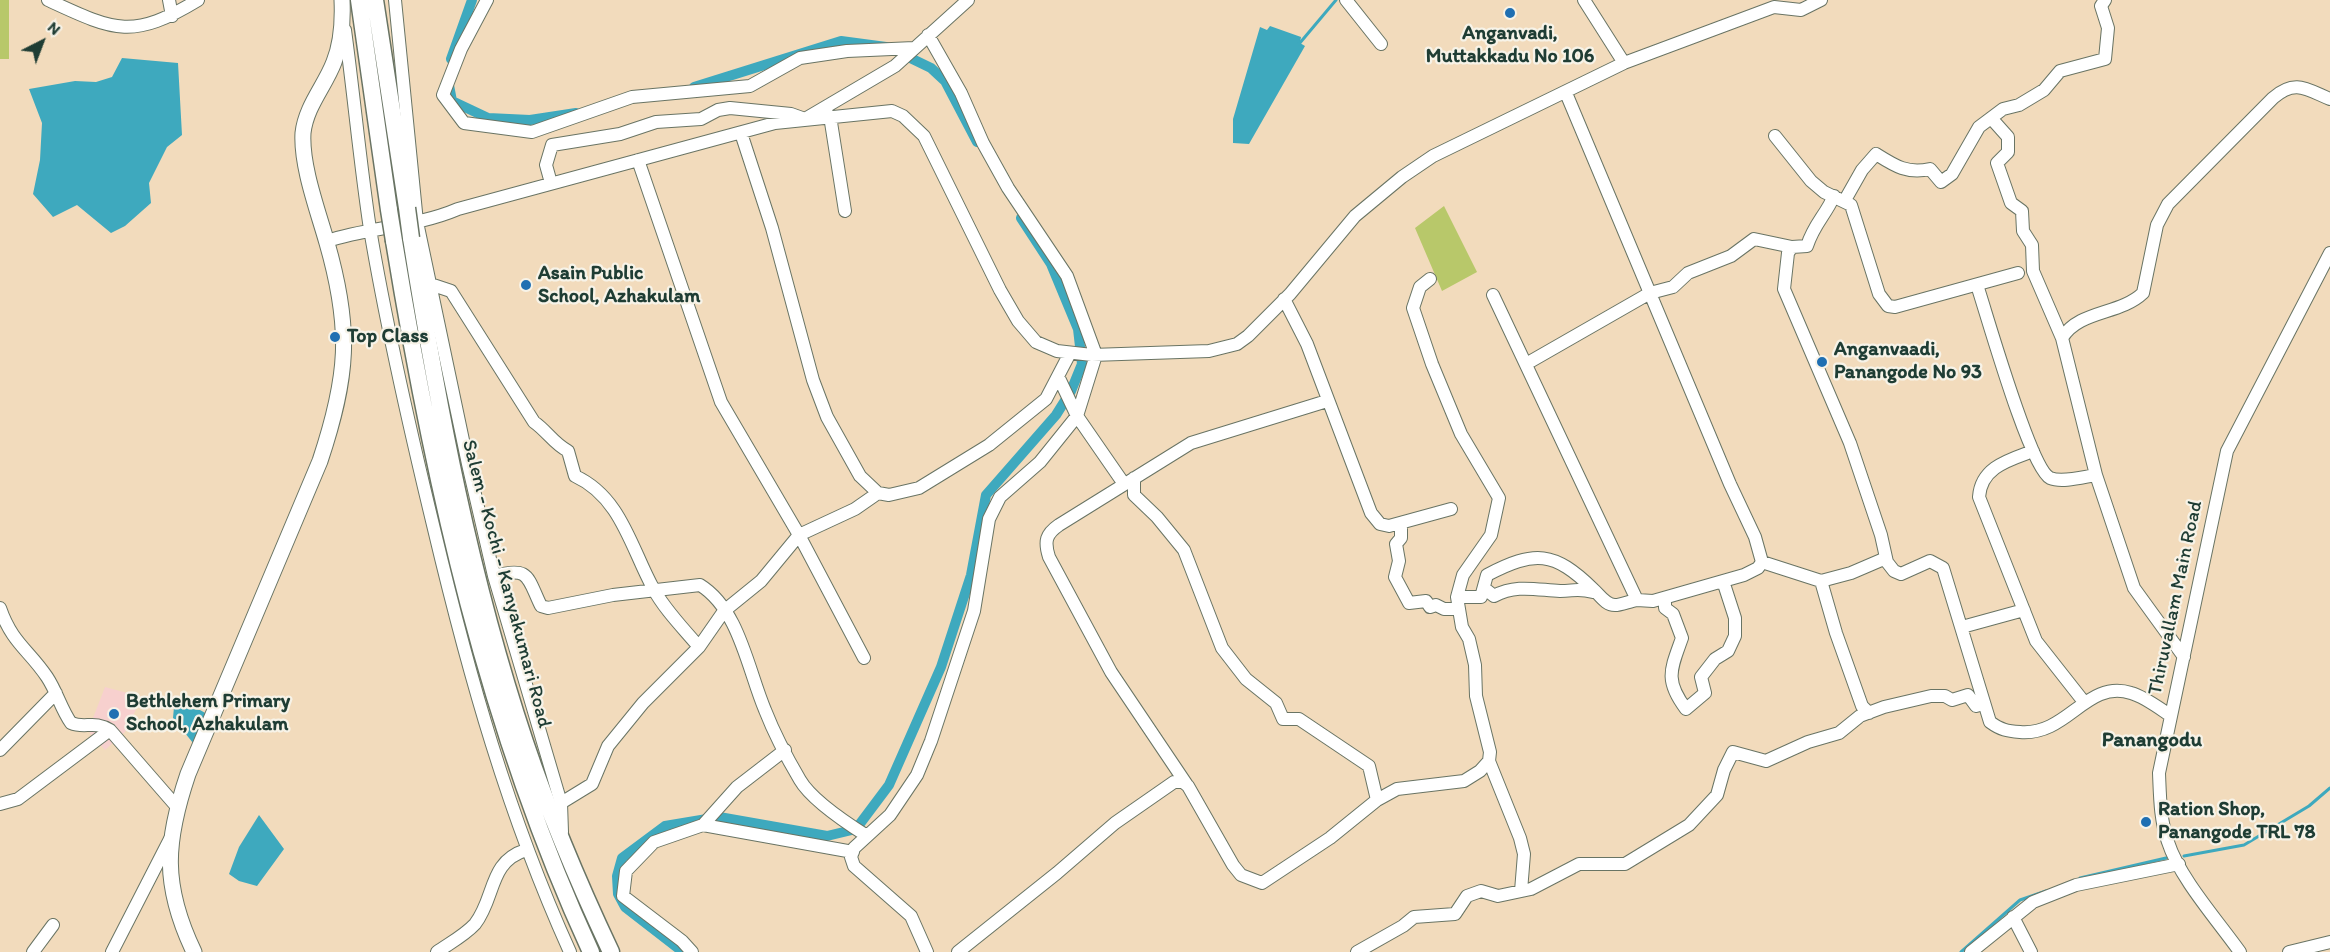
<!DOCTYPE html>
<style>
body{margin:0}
#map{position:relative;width:2330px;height:952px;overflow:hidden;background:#f2dbbc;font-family:Itim,sans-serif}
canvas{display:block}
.north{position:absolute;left:12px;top:12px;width:60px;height:60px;-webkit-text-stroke:4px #f7f3e8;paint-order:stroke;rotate:42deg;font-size:16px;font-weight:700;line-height:24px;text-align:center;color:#1f3d34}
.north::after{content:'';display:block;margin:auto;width:21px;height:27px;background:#1f3d34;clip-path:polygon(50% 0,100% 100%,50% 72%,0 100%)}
</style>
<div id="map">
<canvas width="2330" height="952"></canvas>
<div class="north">N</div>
</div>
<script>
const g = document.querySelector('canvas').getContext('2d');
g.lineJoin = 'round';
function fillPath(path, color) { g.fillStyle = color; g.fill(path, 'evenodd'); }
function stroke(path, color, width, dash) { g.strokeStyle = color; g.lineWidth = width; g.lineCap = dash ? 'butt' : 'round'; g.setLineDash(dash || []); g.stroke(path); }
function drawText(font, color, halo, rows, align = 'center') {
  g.font = font + ' Itim,sans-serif'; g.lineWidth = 4.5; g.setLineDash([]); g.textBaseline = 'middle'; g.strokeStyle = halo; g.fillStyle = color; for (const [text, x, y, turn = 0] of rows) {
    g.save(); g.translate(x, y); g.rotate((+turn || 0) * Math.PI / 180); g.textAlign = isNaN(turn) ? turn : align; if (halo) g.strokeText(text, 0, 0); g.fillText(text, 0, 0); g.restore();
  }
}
fillPath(new Path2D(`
 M105 687 142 697 125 732 105 750 88 731Z`), '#f7d0ce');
fillPath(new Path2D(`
 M0 0H9V59H0Z
 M1444 206 1477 272 1442 291 1415 228Z`), '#b8c86a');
fillPath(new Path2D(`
 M1270 26 1301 37 1300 43 1305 46 1249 144 1233 143V119L1260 27 1267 30Z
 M122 58 178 63 182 135 167 147 149 183 151 203 125 226 111 233 77 205 53 217 33 194 40 160 42 123 29 89 75 81 96 82 112 77Z
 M174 707 200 710 207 714 193 743 173 718Z
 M259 815 284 849 257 886 239 881 229 874 239 847Z`), '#3ea9be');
stroke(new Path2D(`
 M1299 44 1336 0
 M2184 856 2244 845 2309 806 2330 788
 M2080 878 2166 858
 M1961 952 2020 900 2046 891`), '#3ea9be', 3);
stroke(new Path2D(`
 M900 53 931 68 945 81 977 142
 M451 59 472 0
 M448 80 452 101 488 118 530 120 576 113
 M694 87 841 41 886 47
 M683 952 625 907 618 894 617 876 622 858 665 826 719 817 827 836 856 829 889 785 941 667 971 575 986 495 1056 415 1071 391 1082 364 1078 329 1051 264 1021 218`), '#3ea9be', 10);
const minor = new Path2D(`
 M48 0C115 31 132 40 198 0
 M169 0 172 16
 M395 0 417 222 468 464 494 576 561 803 562 832
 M487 0 461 49 443 95 464 123 532 132 632 97 750 86 800 58 847 51 914 48
 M1346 0 1381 44
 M1584 0 1624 63
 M345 30C354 96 360 163 370 229 387 330 410 430 434 529 469 676 508 815 570 952
 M830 116 845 211
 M1991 118 2008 137V152L1997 163 2011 203 2022 211 2023 231 2032 245 2033 271 2062 338
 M741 133 772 228 813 380 827 417 860 476 878 493 889 495 919 488 989 445 1046 399 1070 353
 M1775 136 1811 181 1824 192 1851 205 1879 294 1888 306 1895 307 2018 273
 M638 160 721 402 799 535 864 658
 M551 183 546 165 552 145 620 134 656 122 701 119 718 110 730 108 791 114 805 119 895 66 968 0
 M1845 200 1862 170 1876 154C1895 166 1907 174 1930 169L1941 182 1952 174 1979 127 2003 109 2019 105 2044 90 2060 71 2105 59 2108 28 2101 6 2105 0
 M327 241C370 227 416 227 458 209L775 123 892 111 903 116 924 136 1000 290 1018 321 1036 342 1057 351 1092 355 1209 351 1237 344 1248 336 1290 294 1355 216 1402 177 1433 156 1624 63 1774 7 1801 10 1821 0
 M1792 247 1788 253 1784 289 1850 443 1881 535 1887 562 1894 571 1901 574 1930 561 1943 568 1990 722C2001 730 2007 731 2020 732 2068 736 2086 679 2131 693 2145 697 2159 708 2171 716
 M430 284 451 291 534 422C547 431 554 444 568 451L575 476C621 497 631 548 653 588 664 609 684 629 699 647
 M1977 285C1987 315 2030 468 2050 478 2062 483 2083 477 2096 475
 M1493 295 1637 600 1653 601 1744 575 1758 568 1762 562 1755 537 1730 484 1566 93
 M1284 299 1307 344 1371 513 1380 524 1389 526 1451 509
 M1526 364 1650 293 1673 287 1688 273 1731 256 1754 239 1792 247 1807 246C1814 224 1825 216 1834 196
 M1058 376 1077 416 1124 484
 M2033 451C2009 460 1981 467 1979 497L2036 641 2084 702
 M1134 478V495L1157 517 1184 550 1222 648 1246 679 1276 703 1283 719H1299L1369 766 1377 800
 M1401 524V538L1396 544 1399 561 1395 577 1409 603 1426 601 1430 607 1436 605 1444 609H1459
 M1762 562 1821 581 1851 573 1886 558
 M494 576C530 566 527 577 541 606L548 608 613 595 700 585C739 609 748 670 765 710 774 733 787 758 800 780 811 799 848 824 867 836
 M1821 581 1836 633 1862 706 1869 713
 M1484 588 1494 596C1516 584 1537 590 1560 591 1574 591 1578 588 1593 592
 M1457 597H1481L1487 575C1535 550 1554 551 1593 589 1600 595 1605 605 1615 605 1621 605 1630 601 1637 600
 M1665 598V608L1673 614 1682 638C1671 669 1664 680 1686 709L1705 693 1701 677 1715 659 1728 651 1735 636V618L1723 581
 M0 608C12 643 29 650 47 677 57 692 61 709 71 723 85 729 94 720 110 730L177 807
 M1962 627 2024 610
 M2184 657 2134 588 2096 475 2062 338C2079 310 2120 315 2143 293L2157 225 2168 204 2273 98C2295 79 2306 89 2330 99
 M0 750 56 693
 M1489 761 1520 838 1524 854 1521 891
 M1187 785 1111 672 1049 557C1044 541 1046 534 1059 525L1191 443 1327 401
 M561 803 592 784 608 746 643 703 699 647 724 611 761 581 799 535 855 509 878 493
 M0 804 18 799 110 730
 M703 825 737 787 785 750
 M2013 917 2031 952
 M33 952 53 925
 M112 952 170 839
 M437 952C450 943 465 935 475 924 496 897 488 862 526 850
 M692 952 682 941 623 896 626 871 654 842 703 825 853 852
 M927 952 911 916 854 866 851 857 854 848 890 815 917 775 931 741 974 611 989 519 1000 497 1040 462 1077 416 1096 355 1067 276 1008 188 983 143 961 93 928 35
 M958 952 1057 873 1115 823 1174 782H1183L1188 786 1233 865 1241 875 1262 883 1330 838 1377 800 1397 789 1464 781 1480 771 1489 761 1490 752 1476 696 1475 665 1469 639 1462 627 1457 597 1463 575 1491 535 1499 498 1461 434 1432 364 1413 308 1420 287 1430 279
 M1357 952 1403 926 1414 917 1455 914 1467 896 1481 891 1498 896 1531 889 1579 864H1625L1689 825 1717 795 1724 770 1733 752 1766 761 1808 742 1839 733 1860 716 1884 707 1931 696H1945L1952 700 1968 695 1976 706 1983 704
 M1971 952 2033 902 2076 885 2179 864
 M2240 952C2218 921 2179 877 2168 842 2160 820 2160 796 2159 773L2227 451 2330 253
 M2289 952 2330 942`);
const major = new Path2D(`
 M194 952C162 885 165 842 188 774L320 461C348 377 352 330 327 243 318 211 301 166 303 133 306 106 325 86 334 62 342 42 343 22 342 0`);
const highway = new Path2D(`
 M359 0 389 210
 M375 0 407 208
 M411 238C438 408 470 578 525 742 549 813 579 884 611 952
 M394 241C434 485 487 727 591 952`);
stroke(minor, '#697464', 14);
stroke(major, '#697464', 17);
stroke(highway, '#697464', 19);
stroke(minor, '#fff', 12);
stroke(major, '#fff', 15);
stroke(highway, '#fff', 16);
const highwayBridge = new Path2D(`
 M407 208 411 238
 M389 210 394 241`);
stroke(highwayBridge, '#697464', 19, []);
stroke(highwayBridge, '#fff', 16);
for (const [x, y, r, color] of [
 [1510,13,6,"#1f6fb2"],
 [526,285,6,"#1f6fb2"],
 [335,337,6,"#1f6fb2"],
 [1822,362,6,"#1f6fb2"],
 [114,714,6,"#1f6fb2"],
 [2146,822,6,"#1f6fb2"]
]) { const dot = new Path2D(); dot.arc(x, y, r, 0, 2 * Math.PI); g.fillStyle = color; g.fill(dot); stroke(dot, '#f7f3e8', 2); }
drawText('bold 20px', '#1f3d34', '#f7f3e8', [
 ["Anganvadi,",1510,34,"center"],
 ["Muttakkadu No 106",1510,57,"center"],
 ["Asain Public",538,274],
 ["School, Azhakulam",538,297],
 ["Top Class",347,337],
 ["Anganvaadi,",1834,350],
 ["Panangode No 93",1834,373],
 ["Bethlehem Primary",126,702],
 ["School, Azhakulam",126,725],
 ["Ration Shop,",2158,810],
 ["Panangode TRL 78",2158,833]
], 'left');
drawText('20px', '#1f3d34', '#f7f3e8', [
 ["Salem - Kochi - Kanyakumari Road",506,584,75],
 ["Thiruvallam Main Road",2176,598,-78]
]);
drawText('bold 21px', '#1f3d34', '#f7f3e8', [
 ["Panangodu",2152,741]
]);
</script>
